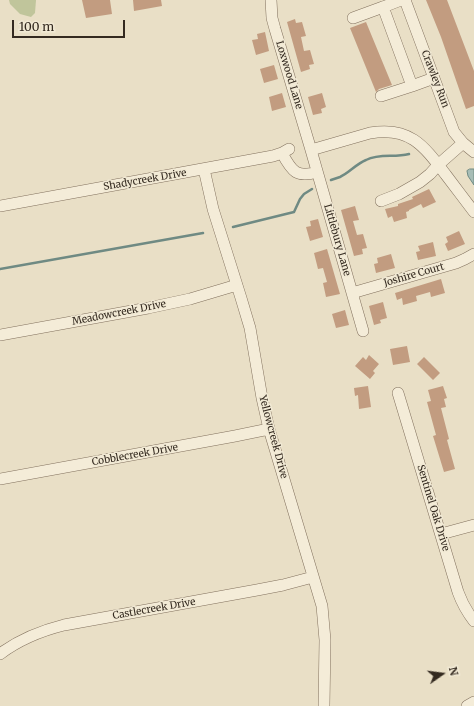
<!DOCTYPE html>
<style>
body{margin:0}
#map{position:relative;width:474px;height:706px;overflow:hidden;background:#e9dfc6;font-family:Merriweather,serif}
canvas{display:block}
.north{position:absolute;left:422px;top:654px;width:40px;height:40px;-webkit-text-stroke:3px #f1e9d4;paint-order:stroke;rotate:76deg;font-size:11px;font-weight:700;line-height:16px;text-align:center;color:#342a20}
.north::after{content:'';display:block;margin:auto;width:14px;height:18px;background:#342a20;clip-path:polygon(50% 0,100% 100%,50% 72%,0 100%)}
.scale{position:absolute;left:12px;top:20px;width:113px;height:18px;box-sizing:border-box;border:2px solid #342a20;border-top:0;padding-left:5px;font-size:12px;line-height:14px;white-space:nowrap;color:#342a20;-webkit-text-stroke:3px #f1e9d4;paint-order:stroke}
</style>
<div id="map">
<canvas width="474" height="706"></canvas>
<div class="north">N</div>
<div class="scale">100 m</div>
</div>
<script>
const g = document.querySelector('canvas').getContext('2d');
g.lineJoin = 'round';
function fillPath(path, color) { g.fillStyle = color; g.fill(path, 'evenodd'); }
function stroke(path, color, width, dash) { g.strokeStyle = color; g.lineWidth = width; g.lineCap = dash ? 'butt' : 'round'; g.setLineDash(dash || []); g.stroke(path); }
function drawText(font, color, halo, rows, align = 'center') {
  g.font = font + ' Merriweather,serif'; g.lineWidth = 3; g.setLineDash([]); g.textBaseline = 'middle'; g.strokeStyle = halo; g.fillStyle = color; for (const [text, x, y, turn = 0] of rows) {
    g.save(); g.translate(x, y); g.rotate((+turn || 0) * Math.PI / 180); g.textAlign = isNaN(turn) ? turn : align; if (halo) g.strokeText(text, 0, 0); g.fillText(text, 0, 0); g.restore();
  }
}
fillPath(new Path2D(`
 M9 0H36L35 13 31 17 20 14 10 4Z`), '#c0c59b');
const water = new Path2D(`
 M470 169H474V185L468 176 467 171Z`);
fillPath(water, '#a7bdb6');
stroke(water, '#6f8a83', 1);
stroke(new Path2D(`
 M331 180C334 179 337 178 340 177 349 173 356 164 366 160 380 153 394 158 409 154
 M233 227 294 212 300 199 304 194 312 189
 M0 269 203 233`), '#6f8a83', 2.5);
fillPath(new Path2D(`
 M82 0H110L112 14 86 18Z
 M133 0H161L162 6 134 11Z
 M426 0H447L474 71V106L466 109 441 37Z
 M295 19 296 23 302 22 306 36 301 37 304 51 310 50 314 64 309 65 310 69 301 72 287 22Z
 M366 22 392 85 379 89 376 92 350 28Z
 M265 32 269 51 256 55 252 40 258 39 257 34Z
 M274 65 278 79 264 83 260 69Z
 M282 93 286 107 272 111 269 97Z
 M322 93 326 107 321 109 322 113 313 115 308 97Z
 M429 189 436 202 423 208 421 204 409 210V211L406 212 407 218 394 222 392 216 388 218 385 209 398 206V204L413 199 412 197Z
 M355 206 359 220 353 221 357 235 363 234 367 248 362 249 363 254 354 256 341 210Z
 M318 219 323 237 310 241 306 227 311 226 310 221Z
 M459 231 465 244 448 251 445 244 448 242 446 237Z
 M433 242 436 256 418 260 416 252 420 251 418 246Z
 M327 249 340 294 326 297 323 283 327 282 323 268 318 269 314 253Z
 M391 254 395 268 376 273 374 264 378 263 377 258Z
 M441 279 445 293 431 297 430 292 416 296 417 301 403 305 402 298 397 300 395 293Z
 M383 302 387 318 380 320 381 323 374 325 369 306Z
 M345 310 349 325 336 328 332 314Z
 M407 346 410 362 393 365 390 349Z
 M369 355 379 364 373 371 375 373 370 379 355 366 363 357 366 360Z
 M424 357 440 373 433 380 417 364Z
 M368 386 371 407 359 409 358 395 355 396 354 388Z
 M443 386 447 398 444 399 446 407 441 408 449 439 447 440 455 469 444 472 433 436 436 435 427 402 431 401 428 390Z`), '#c29c80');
const minor = new Path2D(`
 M271 0 272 18 275 29 311 150 363 331
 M401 0 383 7 412 86 434 78
 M405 0 454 132 463 143 474 152
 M353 18 383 7
 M381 96 412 86
 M311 150 370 133C410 126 424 146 446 175 455 187 465 200 474 212
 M282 153C292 172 297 178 317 172
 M204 169 213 209 241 298 250 328 262 398 269 429 322 606 325 640 324 706
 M381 201 399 194 420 182 430 174 438 165 463 143
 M0 206 273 156 282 153 289 149
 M352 293 456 263 465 259 474 254
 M0 335 148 308 190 299 237 285
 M398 393 458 592C462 603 467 612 474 621
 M0 479 235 436 269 429
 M441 534 474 525
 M0 654C20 639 40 631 64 625L257 590 283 585 313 577
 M467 706 474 702`);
stroke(minor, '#82715e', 12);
stroke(minor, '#f4ecd8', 11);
drawText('10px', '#342a20', '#f1e9d4', [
 ["Loxwood Lane",289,75,73],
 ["Crawley Run",435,79,69],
 ["Shadycreek Drive",145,180,-10],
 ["Littlebury Lane",337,240,74],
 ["Joshire Court",414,275,-16],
 ["Meadowcreek Drive",119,313,-11],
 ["Yellowcreek Drive",273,437,75],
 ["Cobblecreek Drive",135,455,-10],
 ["Sentinel Oak Drive",433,508,73],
 ["Castlecreek Drive",154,609,-10]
]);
</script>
